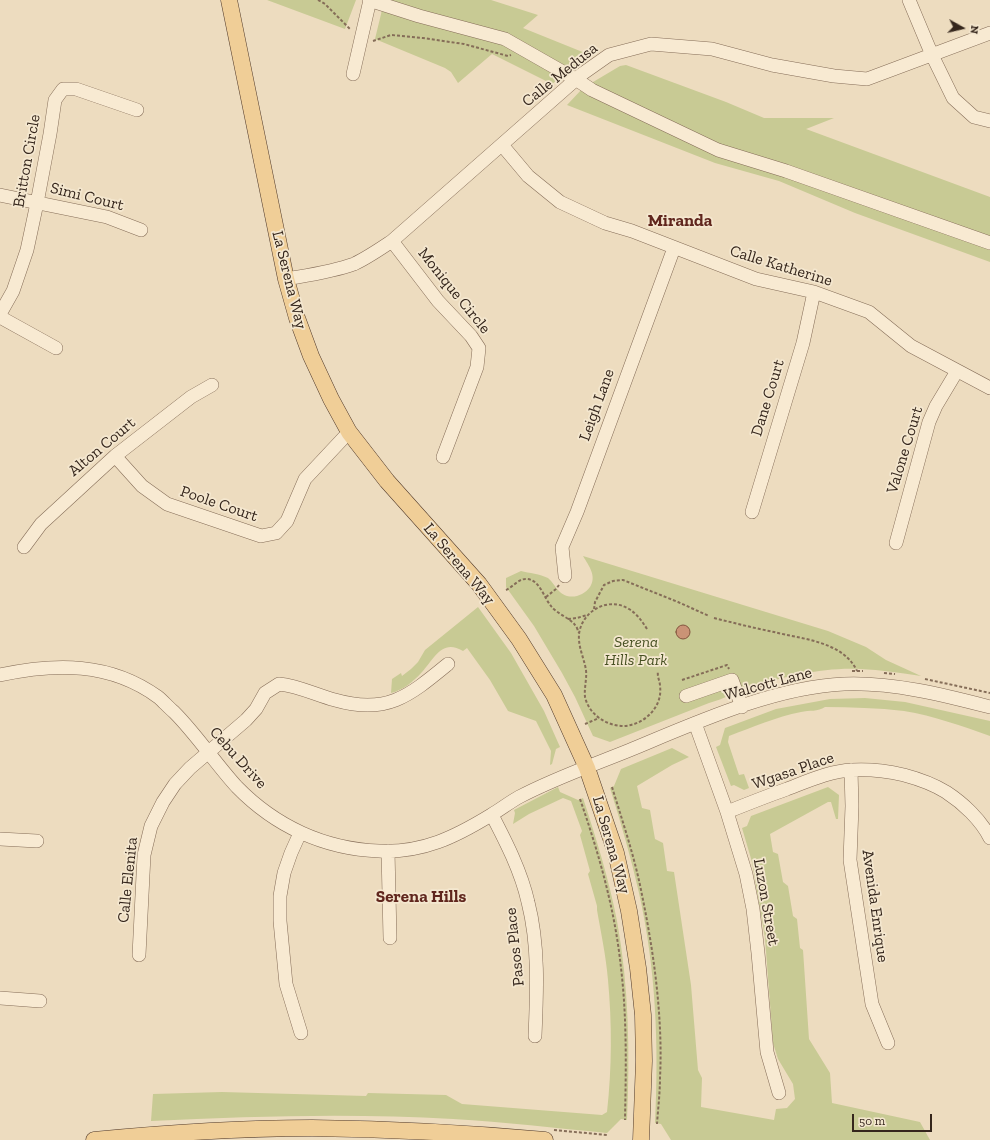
<!DOCTYPE html>
<style>
body{margin:0}
#map{position:relative;width:990px;height:1140px;overflow:hidden;background:#eddcbf;font-family:"Zilla Slab",serif}
canvas{display:block}
.north{position:absolute;left:942px;top:8px;width:40px;height:40px;-webkit-text-stroke:3px #f4e7cf;paint-order:stroke;rotate:98deg;font-size:11px;font-weight:700;line-height:16px;text-align:center;color:#35261c}
.north::after{content:'';display:block;margin:auto;width:14px;height:18px;background:#35261c;clip-path:polygon(50% 0,100% 100%,50% 72%,0 100%)}
.scale{position:absolute;left:852px;top:1114px;width:80px;height:18px;box-sizing:border-box;border:2px solid #35261c;border-top:0;padding-left:5px;font-size:12px;line-height:14px;white-space:nowrap;color:#35261c;-webkit-text-stroke:3px #f4e7cf;paint-order:stroke}
</style>
<div id="map">
<canvas width="990" height="1140"></canvas>
<div class="north">N</div>
<div class="scale">50 m</div>
</div>
<script>
const g = document.querySelector('canvas').getContext('2d');
g.lineJoin = 'round';
function fillPath(path, color) { g.fillStyle = color; g.fill(path, 'evenodd'); }
function stroke(path, color, width, dash) { g.strokeStyle = color; g.lineWidth = width; g.lineCap = dash ? 'butt' : 'round'; g.setLineDash(dash || []); g.stroke(path); }
function drawText(font, color, halo, rows, align = 'center') {
  g.font = font + ' "Zilla Slab",serif'; g.lineWidth = 3.5; g.setLineDash([]); g.textBaseline = 'middle'; g.strokeStyle = halo; g.fillStyle = color; for (const [text, x, y, turn = 0] of rows) {
    g.save(); g.translate(x, y); g.rotate((+turn || 0) * Math.PI / 180); g.textAlign = isNaN(turn) ? turn : align; if (halo) g.strokeText(text, 0, 0); g.fillText(text, 0, 0); g.restore();
  }
}
fillPath(new Path2D(`
 M267 0H356L345 29Z
 M388 0H491L538 15 523 28 590 55 552 84 492 54 458 83 451 72 445 68 375 39 382 10Z
 M626 65 726 102 764 118H834L806 129 990 197V262L855 213 779 181 715 163 567 105 583 88 620 66Z
 M583 556 828 631 866 647 886 660 921 676C901 673 881 670 860 669 827 667 783 676 752 687 737 691 724 699 709 703L610 742 593 736 575 697 562 673 534 626 506 587V578L521 571C529 573 540 574 548 578 552 581 555 587 558 590 567 601 583 597 590 587 597 576 589 566 583 556Z
 M478 607 511 653 544 711 560 747 556 749 552 764 550 765 551 751 536 721 508 711 490 680 467 648 463 651C442 638 434 659 422 672 413 682 403 690 391 693L392 679 401 673 402 676 411 669 418 662 425 650Z
 M865 698 905 702 990 721V736C962 726 934 716 904 711 878 708 851 707 825 707 818 712 809 710 801 712 776 717 753 727 729 736L728 742 739 775 744 774 749 788 744 790 734 785 731 786 716 747 720 745 725 728 776 709 830 699Z
 M672 748 689 757 672 765 637 786 642 808 650 810 655 839 663 843 667 871 674 872 691 985 698 1070 702 1078 701 1107 774 1120 776 1109 787 1108 795 1099 793 1084 778 1059 773 1043 765 938 752 862 742 828 747 826 751 816 828 787 839 795 838 819H836L831 802H828L770 834 773 852 778 854 783 882 788 886 793 916 797 919 800 948 803 950 809 1039 830 1073 832 1103 920 1122 930 1140H671L661 1124 655 1123C659 1046 656 969 639 893 631 858 621 823 610 788L614 786 621 769Z
 M558 787 560 792 578 800 583 798C596 838 609 879 617 921 629 986 630 1054 627 1120L621 1119 607 1133C556 1128 505 1122 453 1119 353 1113 252 1116 151 1121L153 1094 222 1092 366 1096 368 1093 446 1095 462 1104 602 1115 607 1112C612 1068 612 1023 608 980 606 956 601 933 597 910V906L588 874 590 871 580 835 582 831 571 801 563 798 529 814 513 824 515 813 514 810Z`), '#c8ca94');
const building = new Path2D(`
 M676 632a7 7 0 1 1 14 0a7 7 0 1 1-14 0Z`);
fillPath(building, '#ca9376');
stroke(building, '#83553e', 1);
const minor = new Path2D(`
 M369 0 419 16 505 39 577 80 592 90 718 150 786 171 990 243
 M909 0 932 55 953 98 974 117 990 121
 M353 74 370 0
 M502 145 528 176 560 202 605 223 632 231 756 279 814 292 869 312 911 346 990 388
 M0 195 107 217 141 230
 M392 241 438 301 471 336 479 348 477 367 443 457
 M286 279C309 275 332 272 354 264 367 258 380 249 392 241L582 74 609 55 651 44 712 49 772 65 834 76 867 79 990 33
 M0 314 13 291 27 250 37 203 50 134 55 100 63 89H76L137 110
 M0 317 56 348
 M115 456 142 486 167 504 261 536 276 533 287 521 305 479 349 432
 M752 512 803 343 814 292
 M896 543 929 422 936 406 957 371
 M24 547 41 524 115 456 191 397 212 385
 M565 576 562 547 577 512 674 248
 M0 675C55 663 110 662 158 697 163 701 168 707 174 712 197 735 215 763 237 787 275 826 324 849 379 851 423 853 455 837 491 815 501 809 510 802 519 797 555 778 593 765 630 750 695 723 774 687 844 684 892 682 944 695 990 707
 M686 696 732 680 742 707
 M695 723 727 812 746 874 753 909 758 953 767 1052 779 1093
 M851 770 852 806 850 860 872 1004 888 1043
 M727 812C747 804 767 796 787 789 808 781 830 771 852 770 869 769 887 771 904 775 919 779 933 784 946 792 963 803 981 820 990 838
 M492 815C506 842 521 871 528 902 539 945 537 991 535 1036
 M300 833 291 853 284 873 280 896V921L286 984 301 1033
 M0 839 37 841
 M388 851 390 938
 M139 955 144 855 151 826 163 802 175 784 190 768 246 720 256 709 265 693 279 684C299 686 316 695 335 700 387 715 409 696 448 664
 M0 998 40 1001`);
const major = new Path2D(`
 M229 0 286 279 297 318 311 356 331 399 349 432 387 481 479 584 519 639 554 695 587 768 616 853 629 911 638 968 643 1015 644 1061 641 1140
 M94 1140C166 1133 240 1128 312 1128 390 1129 468 1133 545 1140`);
stroke(minor, '#856d58', 14);
stroke(major, '#523b2c', 17);
stroke(new Path2D(`
 M318 0 325 4 351 30
 M373 41 391 35 423 38 464 44 508 56 511 55
 M506 590C513 587 519 578 527 579 540 580 544 598 551 606 557 614 570 618 575 625 577 627 578 631 579 633
 M546 597 556 589 559 585
 M594 609 595 602 604 585 613 581 623 580 678 602 709 616
 M714 618C734 623 754 628 774 632 801 639 843 641 857 671
 M568 619 577 618 587 615
 M647 629C642 621 637 614 629 609 608 596 582 611 579 634 578 647 584 658 586 670 587 679 584 688 585 697 589 715 607 726 624 726 644 725 663 707 660 686 660 681 657 677 658 671
 M852 671H863
 M884 673 895 674
 M925 679 990 693
 M682 680 727 665 729 669
 M750 690 768 684
 M585 724 599 718
 M612 787C623 823 635 858 642 895 654 953 663 1019 660 1078 660 1093 658 1109 657 1124
 M580 799C599 854 615 910 621 968 627 1018 626 1069 625 1120
 M554 1130 607 1135`), '#856d58', 2, [3, 2]);
stroke(minor, '#f8ead2', 13);
stroke(major, '#f0ce97', 16);
drawText('16px', '#35261c', '#f4e7cf', [
 ["Calle Medusa",560,75,-39],
 ["Britton Circle",27,161,-80],
 ["Simi Court",87,197,14],
 ["Calle Katherine",781,266,17],
 ["La Serena Way",289,280,76],
 ["Monique Circle",454,291,51],
 ["Dane Court",768,398,-73],
 ["Leigh Lane",597,405,-70],
 ["Alton Court",102,447,-40],
 ["Valone Court",905,450,-73],
 ["Poole Court",219,504,19],
 ["La Serena Way",459,564,50],
 ["Walcott Lane",768,684,-15],
 ["Cebu Drive",238,758,48],
 ["Wgasa Place",793,771,-19],
 ["La Serena Way",611,845,74],
 ["Calle Elenita",128,880,-84],
 ["Luzon Street",766,902,80],
 ["Avenida Enrique",875,906,82],
 ["Pasos Place",515,947,-96]
]);
drawText('italic 16px', '#485123', '#f4e7cf', [
 ["Serena",636,642],
 ["Hills Park",636,660]
]);
drawText('bold 17px', '#60261d', '#f4e7cf', [
 ["Miranda",680,221],
 ["Serena Hills",421,897]
]);
</script>
